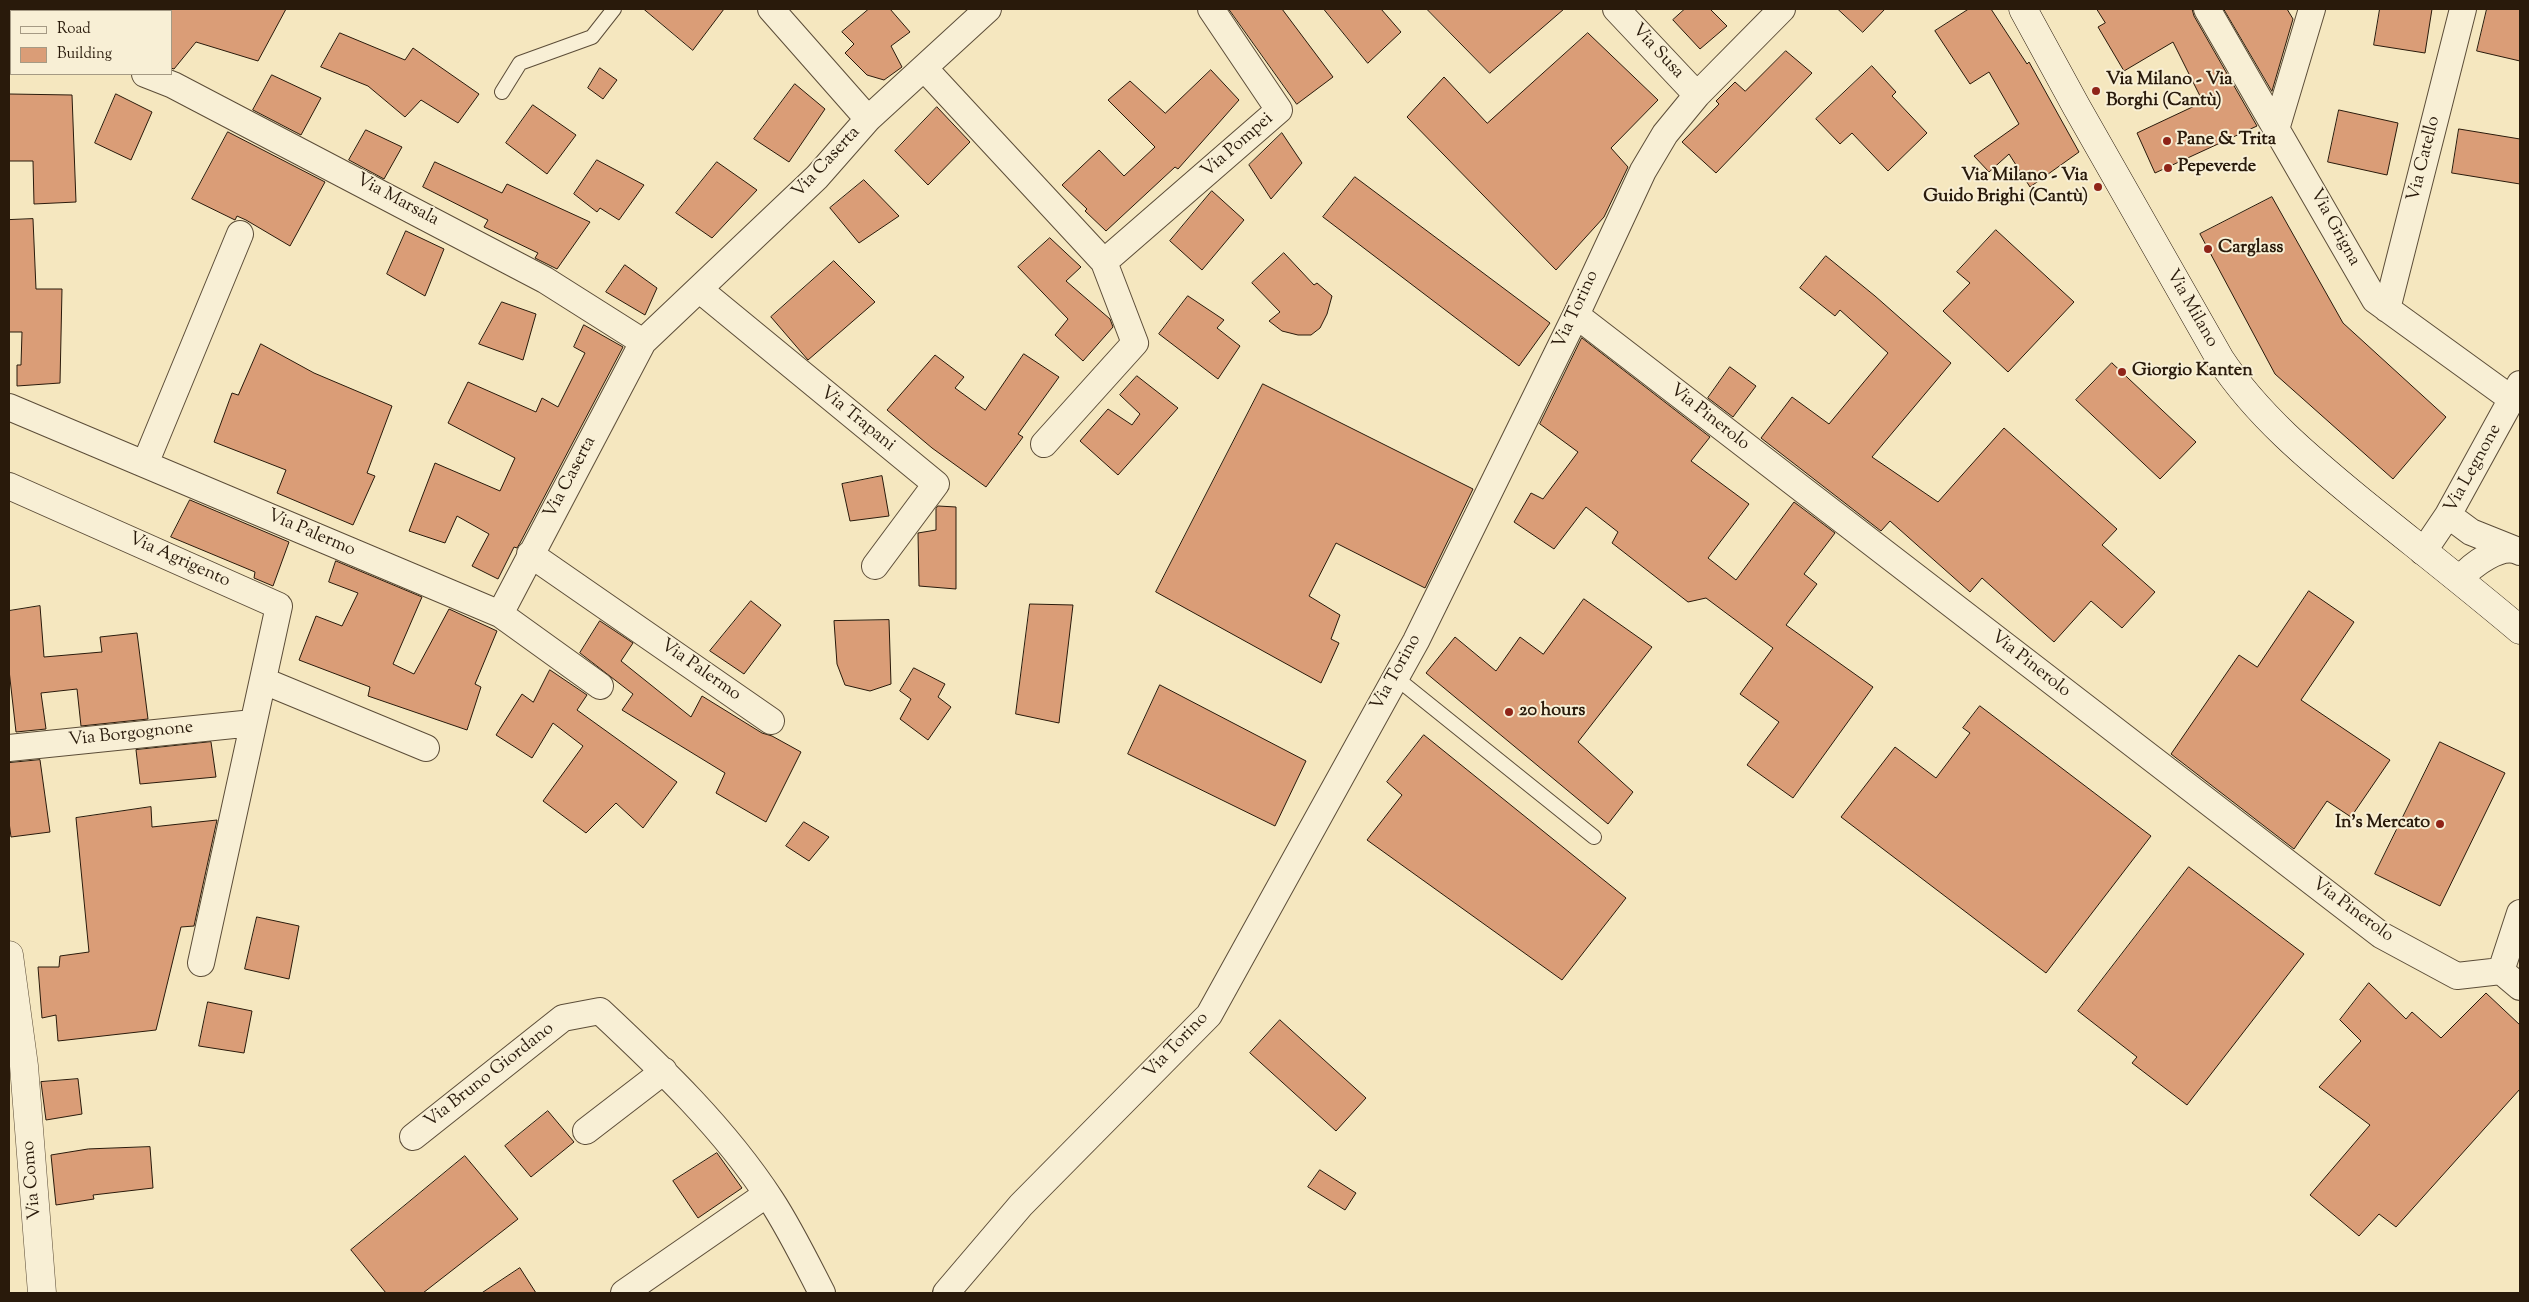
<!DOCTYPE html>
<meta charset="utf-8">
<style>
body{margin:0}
#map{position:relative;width:2529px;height:1302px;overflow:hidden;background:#f5e7bf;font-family:"Sorts Mill Goudy",serif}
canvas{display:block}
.frame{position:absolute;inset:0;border:10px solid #291a0b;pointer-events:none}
.legend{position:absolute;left:10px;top:10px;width:162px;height:65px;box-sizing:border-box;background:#f8efd5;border:1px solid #a59a84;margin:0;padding:6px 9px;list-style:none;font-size:15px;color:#291a0b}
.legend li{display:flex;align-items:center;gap:10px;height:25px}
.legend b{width:25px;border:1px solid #a59a84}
</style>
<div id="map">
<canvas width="2529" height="1302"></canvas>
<div class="frame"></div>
<ul class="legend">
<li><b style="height:6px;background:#f8efd5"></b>Road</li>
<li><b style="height:14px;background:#da9d77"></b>Building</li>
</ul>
</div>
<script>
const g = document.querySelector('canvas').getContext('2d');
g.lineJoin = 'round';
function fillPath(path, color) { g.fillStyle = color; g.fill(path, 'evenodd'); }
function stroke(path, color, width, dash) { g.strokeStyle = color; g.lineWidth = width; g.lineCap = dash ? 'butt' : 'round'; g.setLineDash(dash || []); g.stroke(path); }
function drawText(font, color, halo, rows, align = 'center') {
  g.font = font + ' "Sorts Mill Goudy",serif'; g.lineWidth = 4; g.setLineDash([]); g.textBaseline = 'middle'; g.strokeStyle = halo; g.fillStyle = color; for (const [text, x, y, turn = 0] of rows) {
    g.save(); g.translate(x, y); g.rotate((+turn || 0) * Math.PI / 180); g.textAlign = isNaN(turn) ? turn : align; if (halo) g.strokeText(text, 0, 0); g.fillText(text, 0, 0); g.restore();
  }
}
const building = new Path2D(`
 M171 9H286L258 61 196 42 174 69 171 68Z
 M644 9H724L693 50Z
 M869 9H890L910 32 891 46 902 67 884 80 867 75 845 53 854 44 842 32Z
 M1229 9H1282L1333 77 1297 104Z
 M1324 9H1381L1401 32 1368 63Z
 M1427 9H1564L1490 73Z
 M1685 9H1710L1727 26 1700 49 1673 20Z
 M1838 9H1885L1863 32Z
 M1969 9H1991L2027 64 2029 62 2079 152 2030 187 2009 154 1989 172 1974 156 2019 124 1989 72 1970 84 1935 31Z
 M2097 9H2192L2194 16 2257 126 2155 173 2137 133 2203 102 2173 42 2124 71 2098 27 2105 23Z
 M2224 9H2287L2293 19 2272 91Z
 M2380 9H2432L2425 53 2374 45Z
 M2487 9H2520V61L2477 51Z
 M340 33 405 60 413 48 479 94 458 123 421 100 405 117 368 86 321 67Z
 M1588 33 1658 100 1611 148 1628 167 1604 217 1556 270 1407 117 1444 77 1487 123Z
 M1786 51 1812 73 1716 173 1682 142 1719 104 1716 101 1735 82 1745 91Z
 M1872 66 1896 92 1892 96 1927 133 1888 171 1852 133 1840 144 1816 119Z
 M600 68 617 80 603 99 588 88Z
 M1211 70 1239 100 1178 169 1175 167 1106 231 1085 211 1087 209 1062 185 1099 150 1124 176 1155 147 1108 100 1130 81 1165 113Z
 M272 75 321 98 301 135 253 110Z
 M795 84 825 109 789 162 754 139Z
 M9 94 72 95 76 202 34 204 33 161H9Z
 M116 94 152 112 131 160 95 143Z
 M533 105 576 135 547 174 506 143Z
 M937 107 970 142 928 185 895 151Z
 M2339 110 2398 123 2387 175 2328 162Z
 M2459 129 2520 139V184L2452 173Z
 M366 130 402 147 384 179 349 160Z
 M228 132 325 182 290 246 246 220 237 216 235 220 192 199Z
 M1282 133 1302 163 1271 199 1249 165Z
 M597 160 644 185 619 220 600 208 597 212 574 194Z
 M435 162 502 193 507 184 590 222 557 269 535 258 538 253 484 227 488 220 423 187Z
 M717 162 757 190 712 238 676 213Z
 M1355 177 1550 323 1519 366 1323 217Z
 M864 180 899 216 859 243 830 208Z
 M1212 191 1244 220 1202 270 1170 241Z
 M2272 197 2343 323 2446 417 2393 479 2275 374 2200 234Z
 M33 219 36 289H62L60 383 17 386V365H21L22 332H9V220Z
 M1996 230 2074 302 2008 372 1943 311 1970 283 1957 272Z
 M406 231 444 249 425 296 387 274Z
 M1050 238 1081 267 1066 281 1110 319 1113 327 1083 361 1055 335 1068 319 1018 267Z
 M1284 253 1314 285 1317 283 1332 296 1327 314 1320 328 1311 335H1298L1282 331 1269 321 1280 312 1252 283Z
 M1826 256 1875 296 1951 363 1872 457 1938 502 2004 428 2117 529 2102 545 2155 592 2122 628 2091 601 2054 642 1982 578 1970 592 1890 521 1881 531 1761 438 1792 397 1829 424 1888 353 1840 310 1835 316 1800 288Z
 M834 261 875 302 808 360 771 317Z
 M625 265 657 288 645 315 606 292Z
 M1188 296 1224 320 1217 328 1240 346 1218 379 1159 334Z
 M502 302 536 314 523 360 479 344Z
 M584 325 623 347 520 543 517 548 514 547 498 579 472 566 489 534 457 516 445 543 409 531 435 463 500 491 515 458 448 423 468 382 536 412 542 398 558 407 585 353 574 347Z
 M1582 338 1710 437 1691 461 1749 504 1708 558 1736 580 1794 502 1835 533 1804 574 1817 584 1786 625 1873 687 1793 798 1747 765 1779 722 1740 694 1773 648 1706 598 1688 602 1612 543 1618 532 1586 507 1554 549 1514 522 1531 493 1543 499 1578 452 1540 424Z
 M261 344 314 373 392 406 367 473 375 476 353 525 277 493 286 470 214 442 232 393 238 395Z
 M1024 354 1059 377 1018 434 1023 437 986 487 932 448 887 410 935 355 964 377 955 388 985 410Z
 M2112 363 2196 442 2160 479 2076 400Z
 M1730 367 1756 386 1733 417 1708 398Z
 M1137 376 1178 408 1118 475 1080 441 1108 409 1132 425 1140 414 1120 395Z
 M1263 384 1473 489 1425 588 1336 543 1309 596 1340 615 1331 639 1339 643 1321 683 1156 592Z
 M882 476 889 516 850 521 842 484Z
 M190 500 289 542 273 586 254 578 255 572 171 537Z
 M938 506 956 507V589L919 586 918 533 936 530V509Z
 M336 561 422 597 393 664 414 674 449 609 497 631 475 684 481 687 467 730 368 696 370 687 299 660 316 616 342 626 358 593 329 582Z
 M2309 591 2354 622 2301 700 2390 760 2351 817 2327 801 2294 849 2171 754 2239 655 2257 667Z
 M1584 599 1652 647 1578 742 1633 792 1608 824 1426 673 1455 637 1496 671 1520 637 1543 654Z
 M751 601 781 625 744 674 710 651Z
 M1030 604 1073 605 1059 723 1016 714Z
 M40 606 44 657 102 652 100 637 137 633 148 719 81 726 77 689 41 693 46 729 16 732 9 670V611Z
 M889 620 891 684 870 691 845 685 837 664 834 621Z
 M600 621 633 643 621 661 691 717 702 696 762 733 772 736 801 752 766 822 716 793 725 773 622 710 633 694 580 653Z
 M914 668 945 684 938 697 951 707 928 740 900 719 911 699 900 691Z
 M550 670 587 695 577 710 677 782 643 828 616 803 586 833 543 801 583 746 553 723 532 758 496 735 522 694 533 702Z
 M1160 685 1306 761 1275 826 1128 754Z
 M1980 706 2151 836 2046 973 1841 817 1895 747 1936 778 1970 733 1963 728Z
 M1424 735 1626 898 1562 980 1367 840 1402 795 1387 782Z
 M211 742 216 777 140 784 136 750Z
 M2440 742 2505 773 2440 906 2375 874Z
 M40 760 50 832 11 837 9 822V763Z
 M151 807 152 827 217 820 194 926 181 927 156 1030 58 1041 56 1015 42 1018 38 967H59L60 956 89 952 76 818Z
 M804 822 829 837 809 861 786 846Z
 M2189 867 2304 954 2187 1105 2132 1063 2137 1057 2078 1011Z
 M257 917 299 926 289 979 245 969Z
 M2369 983 2406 1019 2412 1012 2441 1038 2486 993 2520 1025V1089L2396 1227 2379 1214 2359 1236 2310 1195 2370 1125 2319 1087 2361 1041 2340 1020Z
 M208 1002 252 1011 244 1053 199 1046Z
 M1280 1020 1366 1098 1336 1131 1250 1053Z
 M78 1079 82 1114 46 1120 41 1082Z
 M548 1111 574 1142 531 1177 505 1146Z
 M150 1147 153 1188 93 1195 94 1199 56 1205 51 1155 88 1149Z
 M717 1153 742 1188 698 1218 673 1181Z
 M465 1156 518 1219 423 1293H386L351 1250Z
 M1320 1170 1356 1193 1345 1210 1308 1187Z
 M520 1268 536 1293H482Z`);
fillPath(building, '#da9d77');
stroke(building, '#291a0b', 1);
const service = new Path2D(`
 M502 92 520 63 592 37 614 9
 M1395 677 1594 837`);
const minor = new Path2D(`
 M771 9 868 119
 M1616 9 1697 95
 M2207 9 2375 300 2513 400
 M9 38H11
 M925 69 1104 262 1135 343 1044 444
 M145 74 173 85 545 280 643 342
 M2277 126 2312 9
 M1104 262 1279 110 1211 9
 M700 290 936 484 875 566
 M2387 309 2463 9
 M1576 315 2381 935 2457 976 2501 971 2520 987
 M9 407 500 614 600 686
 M145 464 240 234
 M9 486 279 606 201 963
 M2448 515 2471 532 2516 550
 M2423 552 2448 515 2520 384
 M530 554 771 721
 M2460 579C2471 566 2501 542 2520 552
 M500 614 643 342 817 177 868 119 988 9
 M264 681 426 748
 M9 748 253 723
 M2501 971 2520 913
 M586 1131 664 1071
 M413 1137 563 1018 600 1011C662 1069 724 1128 771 1200 790 1229 806 1262 822 1293
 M624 1293 767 1194
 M946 1293 1021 1205 1209 1015 1416 641 1576 315 1643 171 1665 134 1697 95 1782 9`);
const tertiary = new Path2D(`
 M9 955 24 1066 42 1293`);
const secondary = new Path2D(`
 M2023 9 2076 106 2220 359C2257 415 2310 459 2361 501 2414 544 2468 586 2520 630`);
stroke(service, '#5c4d38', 16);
stroke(minor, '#5c4d38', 28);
stroke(tertiary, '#5c4d38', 29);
stroke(secondary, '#291a0b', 29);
stroke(service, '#f8efd5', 14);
stroke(minor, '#f8efd5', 26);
stroke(tertiary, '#f8efd5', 28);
stroke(secondary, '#f8efd5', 28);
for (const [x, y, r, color] of [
 [2096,91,5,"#8f2418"],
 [2167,141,5,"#8f2418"],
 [2168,168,5,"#8f2418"],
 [2098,187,5,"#8f2418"],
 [2208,249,5,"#8f2418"],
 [2122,372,5,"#8f2418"],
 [1509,712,5,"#8f2418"],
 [2440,824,5,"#8f2418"]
]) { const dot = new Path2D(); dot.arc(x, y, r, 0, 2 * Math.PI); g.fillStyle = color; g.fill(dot); stroke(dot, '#f8efd5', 2); }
drawText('18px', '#291a0b', '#f8efd5', [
 ["Via Susa",1657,52,47],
 ["Via Pompei",1238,146,-41],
 ["Via Catello",2425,159,-76],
 ["Via Caserta",827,163,-47],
 ["Via Marsala",397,201,28],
 ["Via Grigna",2334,228,61],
 ["Via Milano",2191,309,60],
 ["Via Torino",1577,310,-65],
 ["Via Pinerolo",1709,418,38],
 ["Via Trapani",857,420,39],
 ["Via Legnone",2474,469,-61],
 ["Via Caserta",571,478,-62],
 ["Via Palermo",311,534,23],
 ["Via Agrigento",179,561,24],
 ["Via Pinerolo",2030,665,38],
 ["Via Palermo",700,671,35],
 ["Via Torino",1397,673,-61],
 ["Via Borgognone",131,735,-6],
 ["Via Pinerolo",2352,911,36],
 ["Via Torino",1177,1046,-46],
 ["Via Bruno Giordano",490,1076,-38],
 ["Via Como",33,1180,-95]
]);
drawText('bold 18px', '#291a0b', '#f8efd5', [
 ["Via Milano - Via",2106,81],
 ["Borghi (Cantù)",2106,102],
 ["Pane & Trita",2177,141],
 ["Pepeverde",2178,168],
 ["Via Milano - Via",2088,177,"right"],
 ["Guido Brighi (Cantù)",2088,198,"right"],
 ["Carglass",2218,249],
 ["Giorgio Kanten",2132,372],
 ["20 hours",1519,712],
 ["In's Mercato",2430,824,"right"]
], 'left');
</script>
